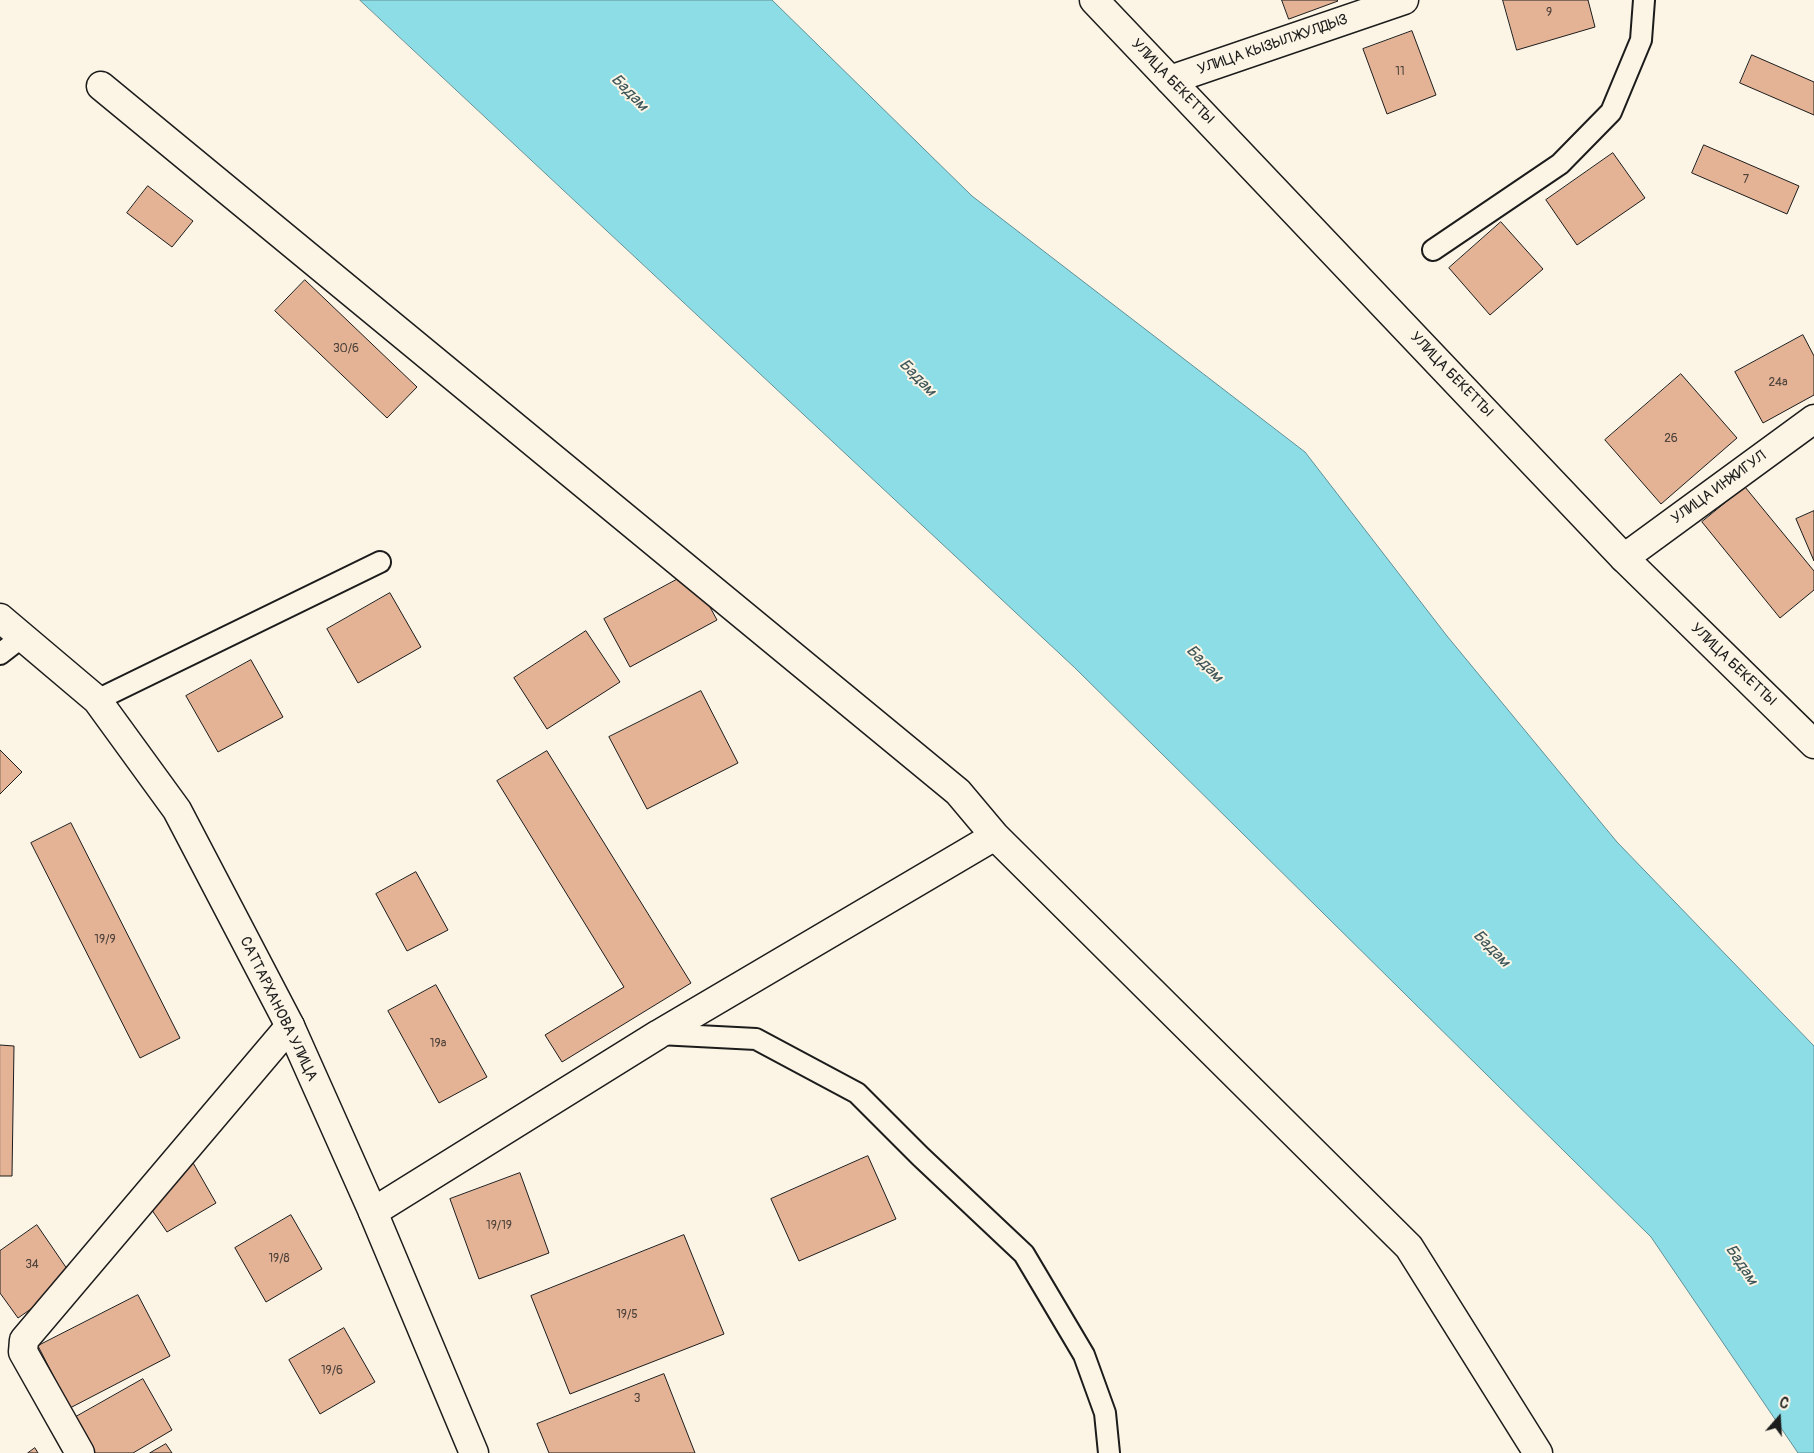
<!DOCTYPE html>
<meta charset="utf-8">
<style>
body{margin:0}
#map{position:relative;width:1814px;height:1453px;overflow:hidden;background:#fcf5e5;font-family:Pangolin,sans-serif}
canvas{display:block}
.north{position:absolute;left:1754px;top:1393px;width:50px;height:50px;-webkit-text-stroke:4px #fcf5e5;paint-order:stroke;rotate:19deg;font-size:14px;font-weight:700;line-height:20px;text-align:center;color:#1c1c1c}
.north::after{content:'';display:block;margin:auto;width:18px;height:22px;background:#1c1c1c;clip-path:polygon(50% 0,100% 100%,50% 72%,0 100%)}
</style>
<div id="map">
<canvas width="1814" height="1453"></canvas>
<div class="north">С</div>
</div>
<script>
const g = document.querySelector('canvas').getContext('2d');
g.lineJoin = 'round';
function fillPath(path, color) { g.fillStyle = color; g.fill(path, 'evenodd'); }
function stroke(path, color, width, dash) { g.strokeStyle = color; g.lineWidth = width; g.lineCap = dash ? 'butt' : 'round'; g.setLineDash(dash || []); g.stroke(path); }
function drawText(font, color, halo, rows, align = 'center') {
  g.font = font + ' Pangolin,sans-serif'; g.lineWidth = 4; g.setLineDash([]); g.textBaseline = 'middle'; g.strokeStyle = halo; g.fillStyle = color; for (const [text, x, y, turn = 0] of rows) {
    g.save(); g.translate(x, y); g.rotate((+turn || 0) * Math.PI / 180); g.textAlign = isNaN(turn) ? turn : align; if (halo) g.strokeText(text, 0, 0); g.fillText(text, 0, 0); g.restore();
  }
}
const water = new Path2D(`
 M360 0H772L972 196 1305 452 1447 636 1617 842 1814 1046V1453H1798L1651 1237 1075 668Z`);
fillPath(water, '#8ddde7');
stroke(water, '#609096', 1);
const building = new Path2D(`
 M1282 0H1337L1338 1 1289 19Z
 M1503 0H1588L1595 27 1517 50Z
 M1412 31 1436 95 1387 114 1363 49Z
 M1752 55 1814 82V115L1740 83Z
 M1704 145 1799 186 1787 214 1692 173Z
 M1613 153 1645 198 1577 245 1546 200Z
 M148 186 193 221 172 247 127 213Z
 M1501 222 1543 269 1490 315 1449 268Z
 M305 280 417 387 387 418 275 311Z
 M1803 335 1814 356V395L1763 423 1735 372Z
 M1681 374 1737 438 1661 504 1605 440Z
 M1745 487 1814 571V590L1780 618 1702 522Z
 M1814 511V561L1796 519Z
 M691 572 717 620 630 667 604 619Z
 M390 593 421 647 358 683 327 629Z
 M586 631 620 682 547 729 514 678Z
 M251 660 283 717 218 752 186 696Z
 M701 691 738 763 647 809 609 737Z
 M0 750 22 772 0 794Z
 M547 751 691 983 562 1062 545 1035 624 987 497 781Z
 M71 823 180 1038 140 1058 31 843Z
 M416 872 448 930 407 951 376 894Z
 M436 985 487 1077 439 1103 388 1011Z
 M0 1045 14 1046 12 1176H0Z
 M188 1154 216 1203 167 1232 145 1200Z
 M868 1156 896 1219 799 1261 771 1199Z
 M520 1173 549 1253 479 1279 450 1199Z
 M291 1215 322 1269 266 1302 235 1248Z
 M37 1225 74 1279 18 1318 0 1293V1251Z
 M684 1235 724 1334 570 1394 531 1296Z
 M138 1295 170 1356 70 1408 38 1346Z
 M344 1328 375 1382 320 1414 289 1360Z
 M664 1374 695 1453H549L537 1424Z
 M143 1379 172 1430 133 1453H94L74 1418Z
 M166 1444 172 1453H150Z
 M35 1448 38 1453H28Z`);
fillPath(building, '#e4b396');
stroke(building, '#1c1c1c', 1);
const lane = new Path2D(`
 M1433 250 1560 164 1611 112 1641 40 1644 0
 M0 654 22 637
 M97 700 380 562
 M659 1034 756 1039 857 1093 920 1156 1024 1254 1084 1355 1105 1413 1109 1453`);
const street = new Path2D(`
 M1170 80 1404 0
 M101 86 958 792 995 836 1409 1247 1538 1453
 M1624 558 1814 419
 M373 1212 659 1034 995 836
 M80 1453 23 1352 24 1340 290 1026`);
const secondary = new Path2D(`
 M1094 0 1624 558 1814 744
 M0 618 97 700 177 810 290 1026 373 1212 474 1453`);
stroke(lane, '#1c1c1c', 24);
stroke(street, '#1c1c1c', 31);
stroke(secondary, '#1c1c1c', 31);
stroke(lane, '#fcf5e5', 20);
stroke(street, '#fcf5e5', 28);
stroke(secondary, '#fcf5e5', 28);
drawText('12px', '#4e423a', null, [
 ["9",1549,13],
 ["11",1400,72],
 ["7",1746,180],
 ["30/6",346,349],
 ["24а",1778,383],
 ["26",1671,439],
 ["19/9",105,940],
 ["19а",438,1044],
 ["19/19",499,1226],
 ["19/8",279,1259],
 ["34",32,1265],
 ["19/5",627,1315],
 ["19/6",332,1371],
 ["3",637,1399]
]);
drawText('15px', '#1c1c1c', '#fcf5e5', [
 ["УЛИЦА КЫЗЫЛ ЖУЛДЫЗ",1273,45,-19],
 ["УЛИЦА БЕКЕТТЫ",1172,82,46],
 ["УЛИЦА БЕКЕТТЫ",1451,375,46],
 ["УЛИЦА ИНЖИГУЛ",1719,488,-36],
 ["УЛИЦА БЕКЕТТЫ",1733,665,44],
 ["САТТАРХАНОВА УЛИЦА",278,1009,64]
]);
drawText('italic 16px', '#3e5659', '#fcf5e5', [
 ["Бадам",629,93,45],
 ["Бадам",917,378,45],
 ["Бадам",1204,664,45],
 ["Бадам",1491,949,45],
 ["Бадам",1741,1265,56]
]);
</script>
